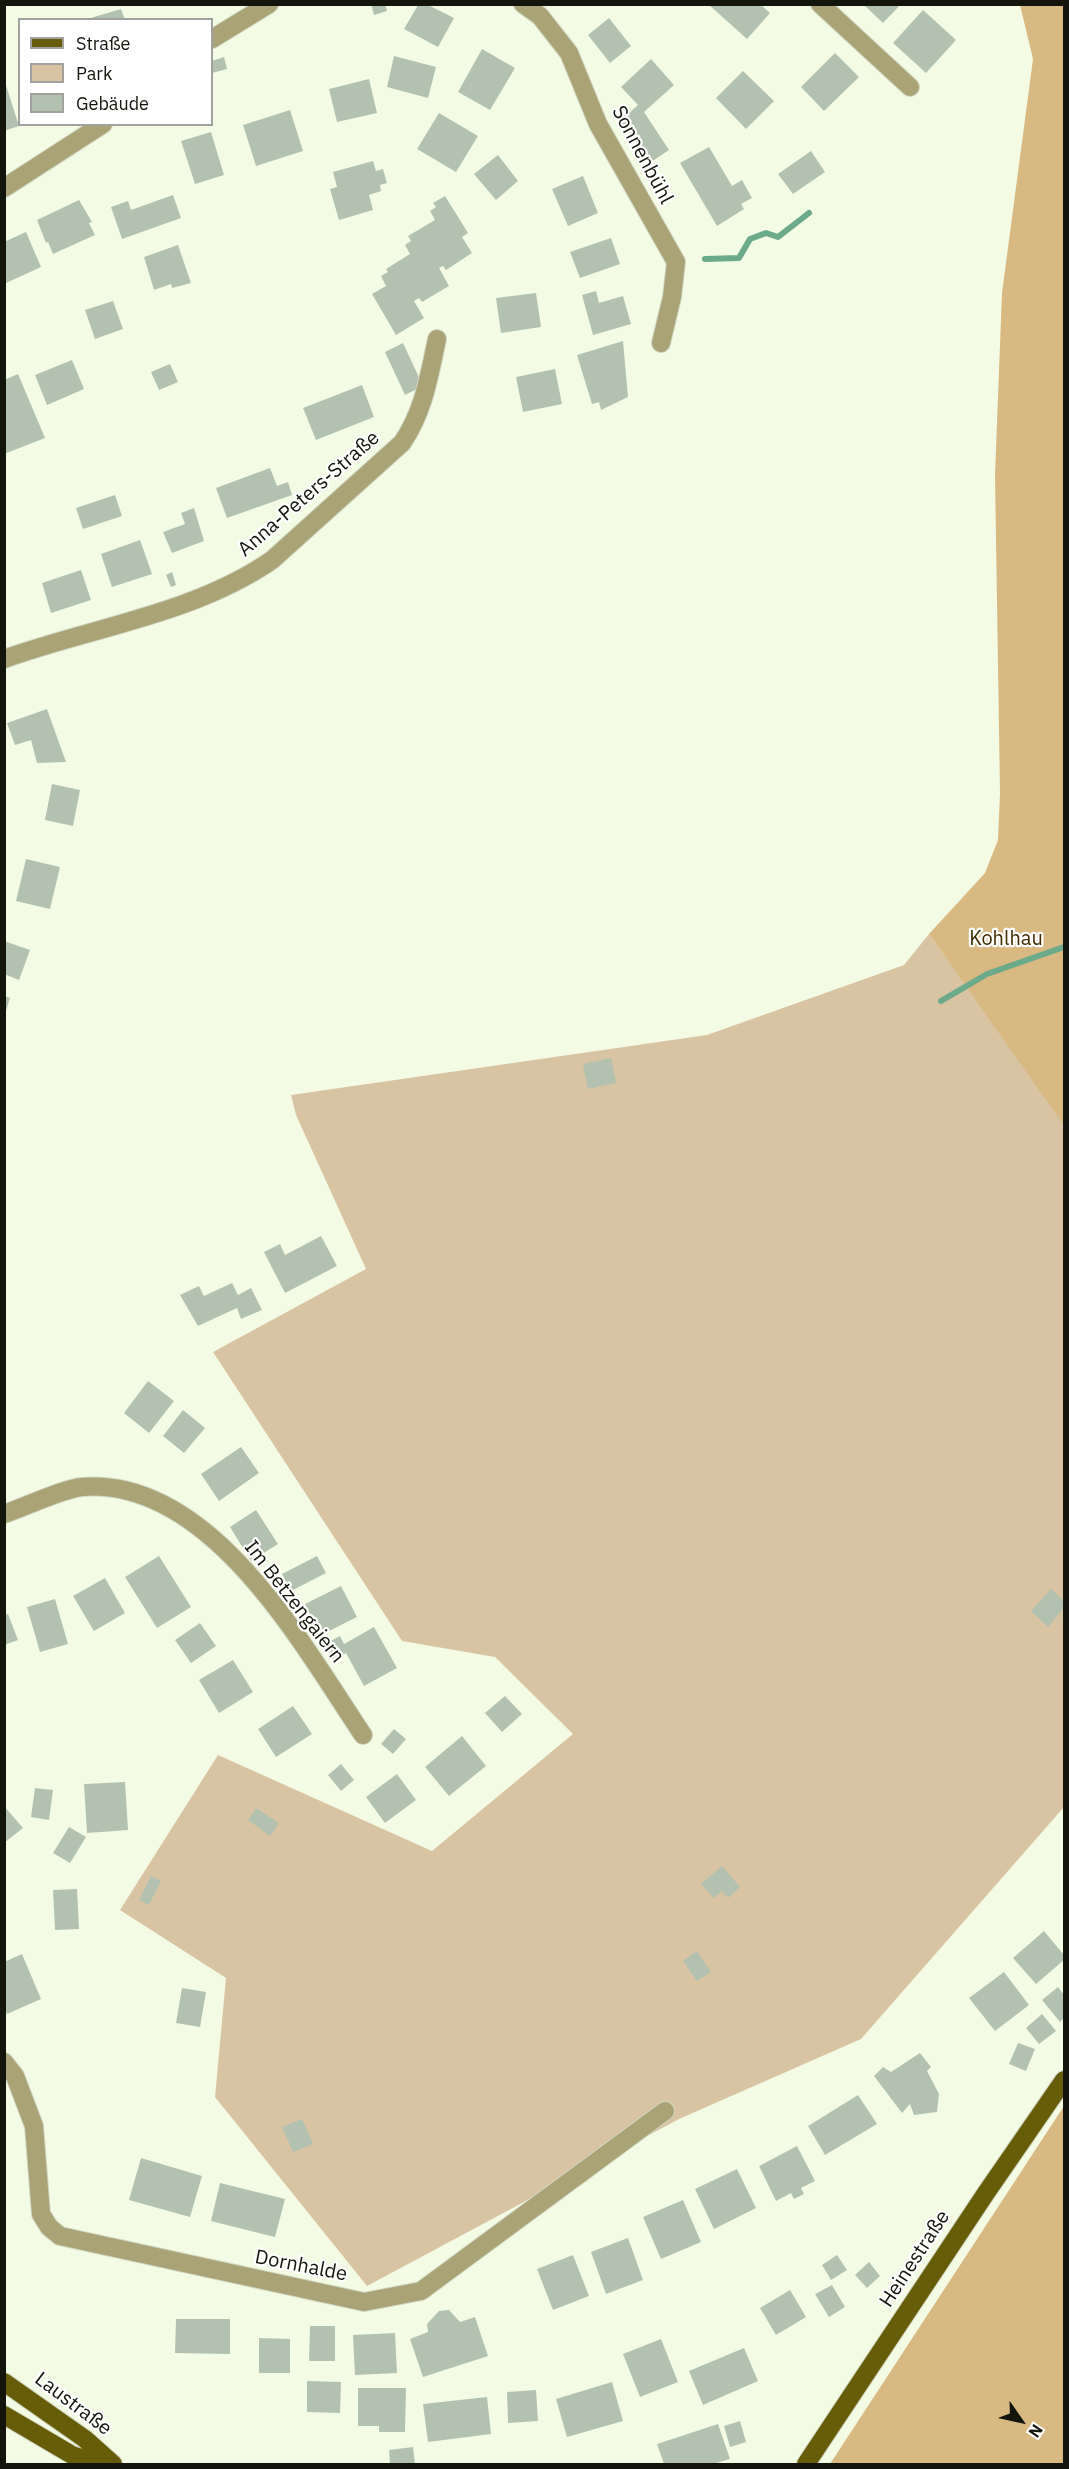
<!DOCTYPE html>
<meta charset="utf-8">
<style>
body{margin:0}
#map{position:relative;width:1069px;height:2469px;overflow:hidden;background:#f4fbe5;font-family:"IBM Plex Sans",sans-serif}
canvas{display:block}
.frame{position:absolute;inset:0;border:6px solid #13150d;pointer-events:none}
.legend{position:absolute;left:18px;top:18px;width:195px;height:108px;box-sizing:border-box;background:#fff;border:2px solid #a1a19e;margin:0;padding:8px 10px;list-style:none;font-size:18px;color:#13150d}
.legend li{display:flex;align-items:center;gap:12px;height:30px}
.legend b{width:30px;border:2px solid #a1a19e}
.north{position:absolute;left:991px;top:2391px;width:60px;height:60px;-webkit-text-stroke:4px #fff;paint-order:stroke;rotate:124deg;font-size:16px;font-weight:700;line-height:24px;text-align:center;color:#13150d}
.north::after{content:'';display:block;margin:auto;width:21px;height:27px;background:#13150d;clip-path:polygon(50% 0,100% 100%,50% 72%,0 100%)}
</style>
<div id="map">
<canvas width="1069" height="2469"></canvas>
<div class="frame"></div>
<ul class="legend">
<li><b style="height:8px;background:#675c07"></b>Straße</li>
<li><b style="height:16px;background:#d8c4a3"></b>Park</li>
<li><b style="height:16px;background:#b3c2b0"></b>Gebäude</li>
</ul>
<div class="north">N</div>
</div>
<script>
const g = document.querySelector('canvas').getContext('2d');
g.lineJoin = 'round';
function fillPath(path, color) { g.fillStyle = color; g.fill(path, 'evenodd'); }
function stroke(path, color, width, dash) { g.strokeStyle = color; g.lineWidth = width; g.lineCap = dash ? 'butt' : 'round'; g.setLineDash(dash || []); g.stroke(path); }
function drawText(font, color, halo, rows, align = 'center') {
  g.font = font + ' "IBM Plex Sans",sans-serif'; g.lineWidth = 4.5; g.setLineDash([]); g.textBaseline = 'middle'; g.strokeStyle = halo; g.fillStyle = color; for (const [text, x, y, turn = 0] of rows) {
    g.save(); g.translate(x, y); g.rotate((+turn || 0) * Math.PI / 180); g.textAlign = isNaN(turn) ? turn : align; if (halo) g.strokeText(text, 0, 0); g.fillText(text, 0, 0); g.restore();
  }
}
fillPath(new Path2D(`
 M929 934 1064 1123V1807L861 2039 679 2119 367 2286 215 2097 226 1978 120 1910 218 1755 432 1851 573 1734 495 1657 402 1641 213 1352 366 1269 296 1115 291 1095 707 1035 904 965Z`), '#d8c4a3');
fillPath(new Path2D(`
 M1020 5H1064L1063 1124 929 934 985 873 998 840 1000 793 995 475 1002 293 1033 59Z
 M1064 2106V2464H830Z`), '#d9b982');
stroke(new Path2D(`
 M705 259 739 258 750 239 766 233 778 237 809 213
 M941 1001 987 974 1064 947`), '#6baa8a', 6);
fillPath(new Path2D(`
 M371 4H385L387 11 374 15Z
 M708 4H760L770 13 747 39Z
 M863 4H901L883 23Z
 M418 5H428L454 18 438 47 404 29Z
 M121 9 125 20H87V19Z
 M923 10 956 40 926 73 893 43Z
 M609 18 631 46 610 63 588 35Z
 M482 49 515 68 490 110 458 92Z
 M835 53 859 77 824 111 801 87Z
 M394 56 436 67 428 98 387 87Z
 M224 57 227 69 212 73V61Z
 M651 59 674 85 644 112 669 150 651 162 620 121 638 105 621 87Z
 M743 71 774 101 746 129 716 98Z
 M4 79 19 126 4 131Z
 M369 79 377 113 337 122 329 89Z
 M290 110 303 151 256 166 243 125Z
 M439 113 478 136 456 172 417 149Z
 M211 132 224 175 195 184 181 141Z
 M709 147 732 186 742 180 752 198 741 204 744 209 717 226 680 163Z
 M811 151 825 172 793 194 778 174Z
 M498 155 518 181 496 200 474 174Z
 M373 161 376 171 383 169 387 183 380 185 381 191 369 195 373 210 339 220 330 189 337 187 333 172Z
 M583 176 598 213 568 226 552 189Z
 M173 195 181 218 122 239 111 207 128 201 131 210Z
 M445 196 468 233 462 237 472 253 446 270 443 266 439 268 449 286 422 302 419 298 414 301 424 318 396 335 372 294 386 286 381 276 388 272 386 269 410 254 405 245 411 241 408 236 435 220 430 211 436 207 433 203Z
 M79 200 92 222 89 223 95 235 53 254 48 242 46 243 37 220Z
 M26 232 41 267 4 284V242Z
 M611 238 620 264 580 278 570 252Z
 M178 245 191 283 172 288 171 284 154 290 144 257Z
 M596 291 599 303 623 296 631 324 593 335 582 295Z
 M536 293 541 327 501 333 496 298Z
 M113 301 123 329 95 339 85 310Z
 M623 341 628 397 601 410 599 402 592 404 577 355Z
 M403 343 423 386 405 395 385 352Z
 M72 360 84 389 47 405 35 375Z
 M170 364 178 382 159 390 151 372Z
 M555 369 562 404 523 412 516 377Z
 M18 374 45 438 4 454V380Z
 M362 385 374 417 316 440 303 408Z
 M270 468 277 486 288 482 292 495 227 518 216 488Z
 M115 495 122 516 83 529 76 508Z
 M194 508 204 541 172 553 163 532 185 524 181 513Z
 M140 540 152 574 112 587 101 554Z
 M81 570 91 600 51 613 42 583Z
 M172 572 176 585 171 587 166 575Z
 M47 709 66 762 37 763 31 740 15 745 7 723Z
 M52 784 80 790 73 826 45 820Z
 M26 859 60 867 50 909 16 901Z
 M4 941 30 950 19 980 4 974Z
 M4 996 10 998 5 1014H4Z
 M611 1058 616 1083 588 1089 583 1064Z
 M321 1236 337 1266 285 1293 264 1252 280 1244 285 1255Z
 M232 1283 238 1295 251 1288 262 1310 241 1319 237 1308 198 1326 180 1295 199 1286 204 1296Z
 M148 1381 174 1401 149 1433 124 1413Z
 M183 1410 205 1428 184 1453 163 1436Z
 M241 1447 259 1473 219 1501 201 1474Z
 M256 1510 278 1544 251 1561 230 1527Z
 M159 1556 191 1607 157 1628 125 1577Z
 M317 1556 326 1573 291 1591 282 1574Z
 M105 1578 125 1613 94 1631 73 1596Z
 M341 1586 357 1617 321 1635 305 1604Z
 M1051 1589 1064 1601V1608L1048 1627 1031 1611Z
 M55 1599 68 1644 40 1652 27 1607Z
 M8 1614 18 1640 4 1645V1615Z
 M200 1623 216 1646 191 1663 175 1640Z
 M374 1627 397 1668 364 1686 346 1653 333 1660 325 1644 340 1636 344 1644Z
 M233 1660 253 1692 219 1713 199 1680Z
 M505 1696 522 1714 502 1732 485 1713Z
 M293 1706 312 1734 276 1757 258 1729Z
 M394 1729 406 1739 393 1754 381 1744Z
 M462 1736 486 1766 449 1796 425 1767Z
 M341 1764 354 1780 341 1791 328 1775Z
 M397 1774 416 1800 385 1823 366 1797Z
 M125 1782 128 1830 87 1833 84 1784Z
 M35 1788 53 1790 49 1820 31 1817Z
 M4 1806 23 1828 4 1843Z
 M256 1808 279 1823 270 1836 248 1820Z
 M69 1827 86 1837 70 1863 53 1853Z
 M722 1866 740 1887 728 1898 722 1891 714 1898 701 1884Z
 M151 1876 161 1881 149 1905 139 1900Z
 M77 1889 79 1929 55 1930 53 1890Z
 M1044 1931 1064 1955V1960L1036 1984 1013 1958Z
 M697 1951 711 1972 697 1981 683 1961Z
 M22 1954 41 1999 7 2014 4 2007V1962Z
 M1004 1972 1029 2005 995 2031 969 1998Z
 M1058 1987 1064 1995V2018L1060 2022 1042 2000Z
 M182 1988 206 1992 200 2027 176 2023Z
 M1042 2014 1056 2031 1039 2044 1026 2028Z
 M1018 2043 1035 2049 1026 2071 1009 2064Z
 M920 2053 931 2067 927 2071 939 2094 937 2112 914 2115 910 2104 902 2113 874 2076 883 2067 891 2072Z
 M858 2095 877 2124 825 2155 808 2126Z
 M302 2119 313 2144 293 2152 282 2127Z
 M797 2146 815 2181 801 2188 804 2194 794 2199 791 2193 776 2201 759 2166Z
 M141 2158 202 2176 190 2217 129 2200Z
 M737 2169 756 2208 714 2229 695 2189Z
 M220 2183 285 2199 275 2237 211 2221Z
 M683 2200 701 2242 661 2259 643 2217Z
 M628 2238 643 2280 606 2294 591 2252Z
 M573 2255 589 2296 553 2310 537 2269Z
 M837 2255 847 2270 831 2280 822 2265Z
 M869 2262 880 2276 867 2288 855 2275Z
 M832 2285 845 2307 829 2317 815 2294Z
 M790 2290 806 2317 776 2335 760 2308Z
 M449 2310 460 2322 475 2317 488 2356 423 2377 410 2339 428 2332 427 2324 439 2311Z
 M176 2319H230V2354L175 2353Z
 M310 2326H335V2361H309Z
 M395 2333 397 2373 355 2375 353 2335Z
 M259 2338 290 2339V2373H259Z
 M661 2339 678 2382 640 2397 623 2354Z
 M744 2348 758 2381 703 2405 689 2371Z
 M307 2381 341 2382 340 2413 307 2412Z
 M612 2382 623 2421 567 2437 556 2399Z
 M358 2388H406L405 2432H379V2426H358Z
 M536 2390 538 2421 508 2423 507 2392Z
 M487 2397 491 2434 428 2442 423 2404Z
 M740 2421 746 2442 730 2447 724 2426Z
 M718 2424 730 2459 713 2464H664L657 2444Z
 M413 2447 415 2464H390L389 2450Z`), '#b3c2b0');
const minor = new Path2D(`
 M523 4 540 16 569 53 598 124 676 262 672 297 661 343
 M820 4 910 87
 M212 39 269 4
 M4 188 103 124
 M4 659C93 627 194 614 272 560L402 443C424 411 429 376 437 339
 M4 1514C25 1507 62 1489 82 1487 210 1477 302 1644 363 1735
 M4 2062 15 2076 34 2126 41 2214 49 2227 60 2236 364 2302 421 2291 665 2111`);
const major = new Path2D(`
 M4 2382 85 2439 113 2464
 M4 2415 72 2455 102 2464
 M806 2464 986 2193 1064 2080`);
stroke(minor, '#d0d6c2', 20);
stroke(major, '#d0d6c2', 20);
stroke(minor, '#a9a375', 18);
stroke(major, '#675c07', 18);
drawText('20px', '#13150d', '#fff', [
 ["Sonnenbühl",642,155,62],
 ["Anna-Peters-Straße",309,494,-41],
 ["Im Betzengaiern",294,1602,52],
 ["Heinestraße",915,2259,-57],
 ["Dornhalde",301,2266,11],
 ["Laustraße",73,2404,37]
]);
drawText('20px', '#412c00', '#fff', [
 ["Kohlhau",1006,939]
]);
</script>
